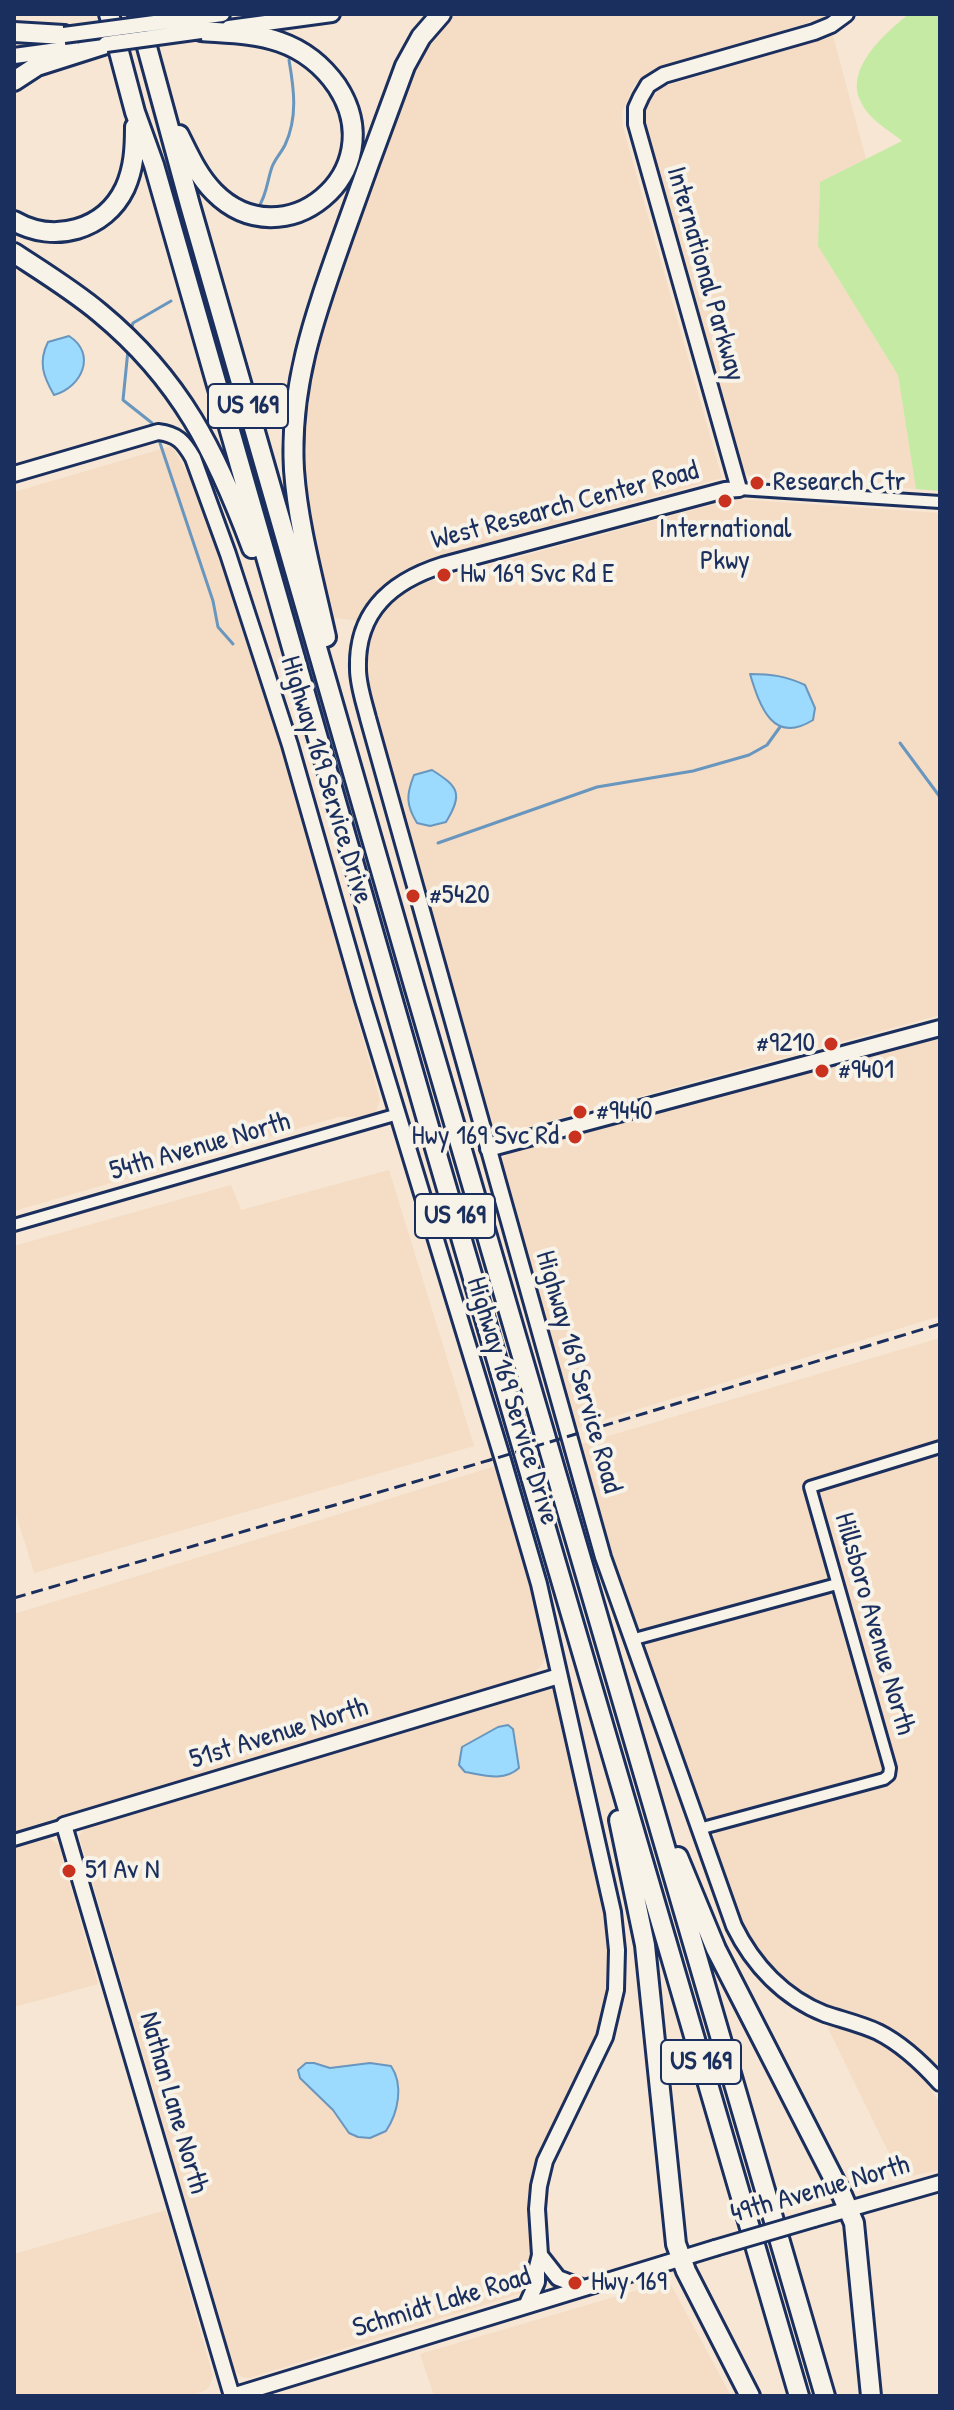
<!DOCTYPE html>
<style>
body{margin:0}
#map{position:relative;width:954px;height:2410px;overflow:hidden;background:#f6e6d3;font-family:"Patrick Hand",sans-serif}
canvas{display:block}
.frame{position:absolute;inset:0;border:16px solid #1b2f5e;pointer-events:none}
</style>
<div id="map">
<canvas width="954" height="2410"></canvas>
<div class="frame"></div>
</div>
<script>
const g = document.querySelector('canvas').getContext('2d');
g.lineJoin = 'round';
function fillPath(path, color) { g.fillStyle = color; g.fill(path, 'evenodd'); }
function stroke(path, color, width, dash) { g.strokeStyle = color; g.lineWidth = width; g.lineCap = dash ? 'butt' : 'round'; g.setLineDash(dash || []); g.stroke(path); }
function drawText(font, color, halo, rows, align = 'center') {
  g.font = font + ' "Patrick Hand",sans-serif'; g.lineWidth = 8; g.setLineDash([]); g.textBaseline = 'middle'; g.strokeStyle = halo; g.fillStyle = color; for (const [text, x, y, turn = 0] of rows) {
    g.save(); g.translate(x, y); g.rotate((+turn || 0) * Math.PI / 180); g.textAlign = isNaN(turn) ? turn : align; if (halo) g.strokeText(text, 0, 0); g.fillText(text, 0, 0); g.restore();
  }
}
fillPath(new Path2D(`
 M448 14H829L821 19 657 67 634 85 622 112 623 127 722 478 422 561 398 574 374 597 361 621 326 617 301 480 306 388 316 331 415 59Z
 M833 36 866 159 820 182 818 246 898 375 916 489 751 477 745 473 643 116 647 104 662 87Z
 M172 446 195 487 287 766 380 1100 374 1117H338L14 1211V492Z
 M734 499 940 513V1015L501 1134 495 1132 488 1125 365 678 367 651 373 631 387 607 402 592 419 584Z
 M940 1038V1316L574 1429 502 1169 503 1158 510 1153Z
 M389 1170 474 1446 34 1573 14 1507V1246L231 1185 241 1210Z
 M940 1338V1440L805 1483 827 1576 826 1580 820 1584 642 1631 634 1627 578 1445Z
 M940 1452V2073L923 2055 892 2034 824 2006 791 1987 765 1962 743 1929 712 1842 713 1836 717 1832 890 1784 895 1779 896 1764 817 1496 818 1489Z
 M499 1465 546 1646V1655L542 1665 533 1674 14 1831V1614Z
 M828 1593 832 1595 834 1600 883 1767 882 1771 879 1774 712 1821 706 1820 702 1815 644 1652 645 1647 649 1643Z
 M549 1688 557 1693 606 1914 610 1959 609 1998 593 2055 554 2124 540 2155 532 2186 530 2213 533 2281 525 2292 249 2378 242 2377 235 2371 79 1836 85 1828Z
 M49 1838 59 1845 98 1984 14 2007V1849Z
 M827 2026 870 2037 899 2055 918 2072 940 2103V2170L901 2178Z
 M166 2210 213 2376 209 2387 204 2391 189 2396H14V2254Z
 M669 2281 731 2396H434L420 2354Z`), '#f5dcc4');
fillPath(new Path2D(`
 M909 14H940V491L916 489 898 375 818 246 820 182 902 141C888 129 869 120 861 102 844 69 885 33 909 14Z`), '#c5eaa3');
const water = new Path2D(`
 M69 336C97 354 82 387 54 395 43 376 38 362 48 342Z
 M750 674C771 674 786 676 805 685L815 708 813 720C773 745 760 707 750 674Z
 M432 770C459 787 463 794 446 822L430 826 417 823C406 805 406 795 414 775Z
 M508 1725 513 1729 519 1768C504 1782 483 1775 465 1772L459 1765 462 1747 498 1727Z
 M306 2063H314L330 2068 370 2063 391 2066C404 2085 398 2113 386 2131L370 2138 358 2137 349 2133 333 2110 300 2078 298 2070Z`);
fillPath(water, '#9cdafe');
stroke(water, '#6896be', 2);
stroke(new Path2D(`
 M258 208C267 195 267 181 272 167 275 159 281 153 285 145 298 117 294 89 289 60
 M131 330 133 323 171 301
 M128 350 123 400 152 423
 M159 440 213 601 218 627 233 644
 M900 743 940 797
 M438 843 597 787 693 771 749 755 767 745 780 727`), '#6896be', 3);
const street = new Path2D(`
 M739 489 940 502
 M14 1225 398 1114
 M631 1640 837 1584
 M699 1829 884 1779 889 1775 890 1768 810 1487 940 1447
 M14 1840 64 1825`);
const secondary = new Path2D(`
 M846 14 831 25 814 32 664 75 648 85 641 97 636 108V124L739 489 725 490 443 565C392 581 356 611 358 669 358 685 364 702 368 718L603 1557 734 1926C753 1965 784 1998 825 2014 843 2020 861 2024 878 2032 902 2044 922 2063 940 2083
 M200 17 222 14
 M229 28 332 14
 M14 56 73 48
 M14 474 158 432C177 434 184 442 193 458L228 554 290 745 363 1000 503 1460 539 1584 613 1912 617 1950 616 1990 605 2037 545 2161 539 2186 537 2209 540 2255 537 2267V2282L527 2304
 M488 1149 940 1028
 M814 2219 940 2183
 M540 2255 558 2278 582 2287
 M232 2396 64 1825 559 1676
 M232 2396 715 2248`);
const highway = new Path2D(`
 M109 14 135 112 154 165 433 1141 799 2396
 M138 14 190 205 415 989 825 2396
 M14 32 64 35
 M14 81 37 66 106 44
 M179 135C189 155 198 176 214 192 283 262 394 173 337 86 323 66 303 50 280 42 255 33 227 33 201 31
 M14 221C54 244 105 230 125 188 134 168 135 148 135 127
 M14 253C43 272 74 291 100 313 181 380 216 452 252 548
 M326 637C314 582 298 526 294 470 289 384 316 312 344 233 364 177 384 122 405 66L421 37 441 14
 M619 1820 645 1945 676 2244 686 2271 750 2396
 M678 1857 716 1949 842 2195 854 2223 871 2396`);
stroke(street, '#1b2f5e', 16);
stroke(secondary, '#1b2f5e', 20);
stroke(highway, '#1b2f5e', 24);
stroke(street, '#f7f3e8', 10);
stroke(secondary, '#f7f3e8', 14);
stroke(highway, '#f7f3e8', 18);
stroke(new Path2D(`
 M14 1598 490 1460 940 1324`), '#1b2f5e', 3, [12, 6]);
const secondaryBridge = new Path2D(`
 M64 35 200 17
 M106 44 201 31
 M715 2248 814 2219`);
stroke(secondaryBridge, '#1b2f5e', 20, []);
stroke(secondaryBridge, '#f7f3e8', 14);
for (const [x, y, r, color] of [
 [757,483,8,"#c8321e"],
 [725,501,8,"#c8321e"],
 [444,575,8,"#c8321e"],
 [413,896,8,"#c8321e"],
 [831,1044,8,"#c8321e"],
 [822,1071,8,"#c8321e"],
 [580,1112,8,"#c8321e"],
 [575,1137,8,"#c8321e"],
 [69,1871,8,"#c8321e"],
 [575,2283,8,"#c8321e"]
]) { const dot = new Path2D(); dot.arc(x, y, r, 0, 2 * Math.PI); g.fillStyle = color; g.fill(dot); stroke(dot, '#f7f3e8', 3); }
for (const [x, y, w] of [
 [248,406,80],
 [455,1216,80],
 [701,2062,80]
]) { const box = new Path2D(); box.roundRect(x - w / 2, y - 22, w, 44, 6); g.fillStyle = '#f7f3e8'; g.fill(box); stroke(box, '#1b2f5e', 2); }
drawText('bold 26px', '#1b2f5e', null, [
 ["US 169",248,406],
 ["US 169",455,1216],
 ["US 169",701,2062]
]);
drawText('28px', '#1b2f5e', '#f7f3e8', [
 ["International Parkway",705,274,74],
 ["West Research Center Road",565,506,-15],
 ["Highway 169 Service Drive",326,780,73],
 ["54th Avenue North",200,1147,-16],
 ["Highway 169 Service Road",578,1372,74],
 ["Highway 169 Service Drive",512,1401,73],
 ["Hillsboro Avenue North",874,1624,74],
 ["51st Avenue North",279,1734,-17],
 ["Nathan Lane North",173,2103,74],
 ["49th Avenue North",820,2190,-16],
 ["Schmidt Lake Road",442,2303,-17]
]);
drawText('28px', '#1b2f5e', '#f7f3e8', [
 ["Research Ctr",773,483],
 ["International",725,530,"center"],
 ["Pkwy",725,562,"center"],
 ["Hw 169 Svc Rd E",460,575],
 ["#5420",429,896],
 ["#9210",815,1044,"right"],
 ["#9401",838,1071],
 ["#9440",596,1112],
 ["Hwy 169 Svc Rd",559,1137,"right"],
 ["51 Av N",85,1871],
 ["Hwy 169",591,2283]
], 'left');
</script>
